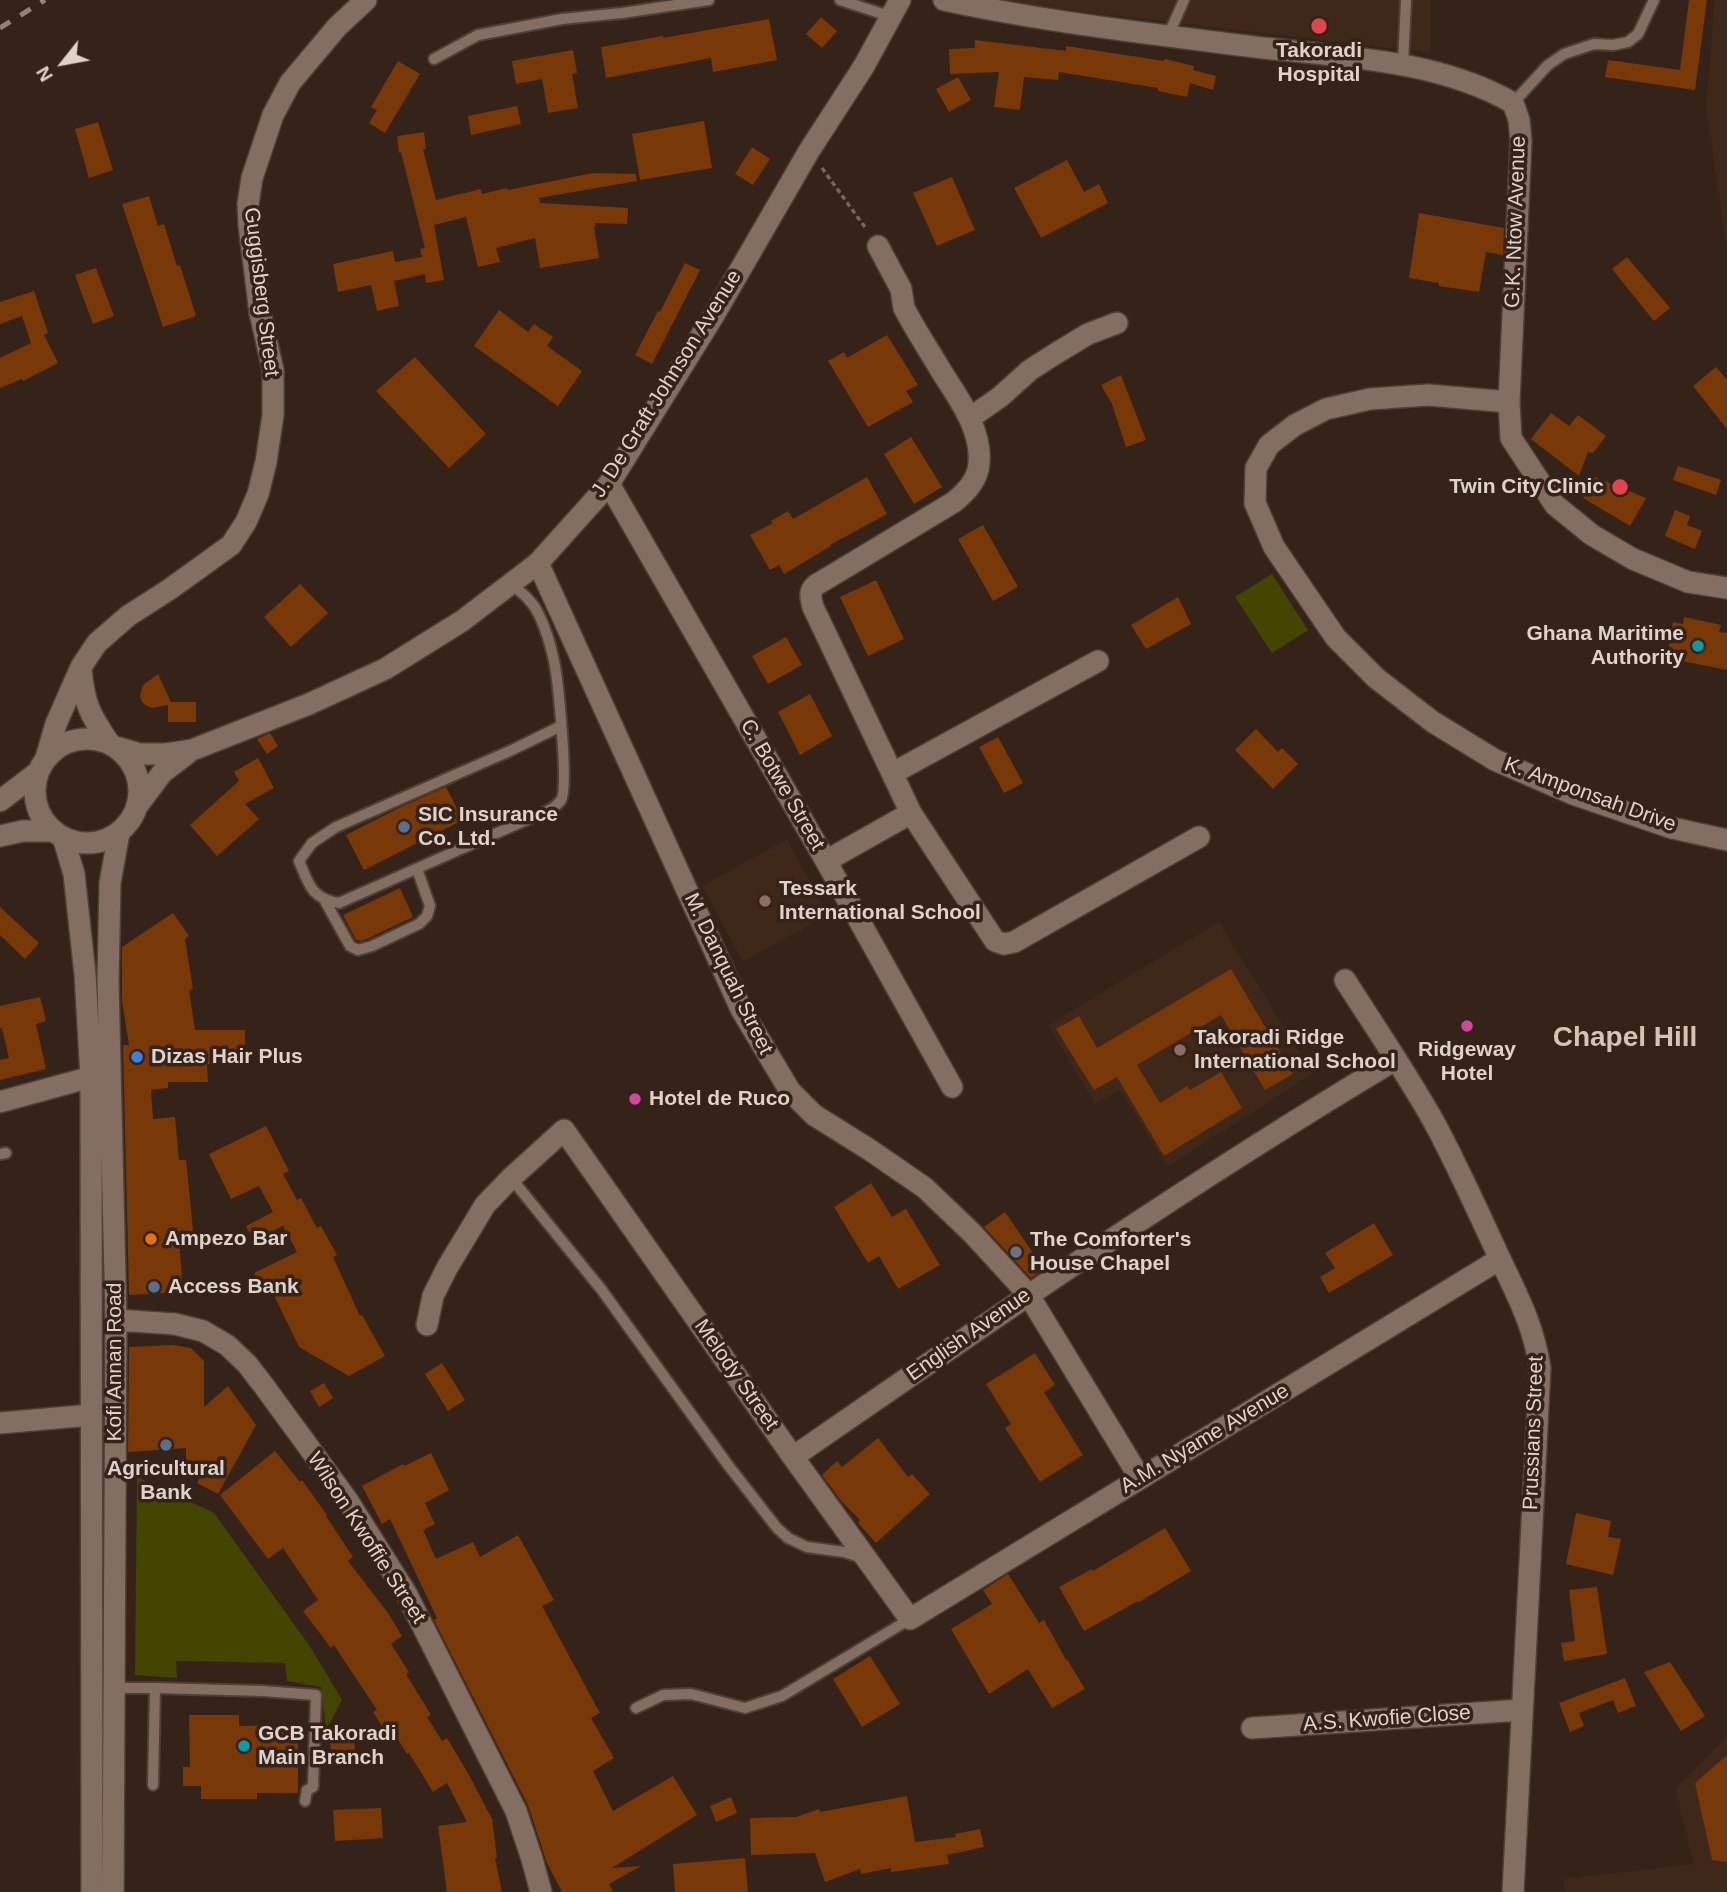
<!DOCTYPE html>
<style>
body{margin:0}
#map{position:relative;width:1727px;height:1892px;overflow:hidden;background:#352319;font-family:Arial,sans-serif}
canvas{display:block}
.north{position:absolute;left:28px;top:28px;width:70px;height:70px;-webkit-text-stroke:5px #352319;paint-order:stroke;rotate:239deg;font-size:19px;font-weight:700;line-height:28px;text-align:center;color:#ded2cb}
.north::after{content:'';display:block;margin:auto;width:24px;height:32px;background:#ded2cb;clip-path:polygon(50% 0,100% 100%,50% 72%,0 100%)}
</style>
<div id="map">
<canvas width="1727" height="1892"></canvas>
<div class="north">N</div>
</div>
<script>
const g = document.querySelector('canvas').getContext('2d');
g.lineJoin = 'round';
function fillPath(path, color) { g.fillStyle = color; g.fill(path, 'evenodd'); }
function stroke(path, color, width, dash) { g.strokeStyle = color; g.lineWidth = width; g.lineCap = dash ? 'butt' : 'round'; g.setLineDash(dash || []); g.stroke(path); }
function drawText(font, color, halo, rows, align = 'center') {
  g.font = font + ' Arial,sans-serif'; g.lineWidth = 7; g.setLineDash([]); g.textBaseline = 'middle'; g.strokeStyle = halo; g.fillStyle = color; for (const [text, x, y, turn = 0] of rows) {
    g.save(); g.translate(x, y); g.rotate((+turn || 0) * Math.PI / 180); g.textAlign = isNaN(turn) ? turn : align; if (halo) g.strokeText(text, 0, 0); g.fillText(text, 0, 0); g.restore();
  }
}
fillPath(new Path2D(`
 M986 0H1430V53Z
 M1715 0H1727V251L1706 106Z
 M787 839 828 915 743 962 702 886Z
 M1219 922 1313 1074 1167 1167 1120 1090 1095 1104 1048 1025Z
 M1727 1736V1892H1565L1563 1879 1694 1864 1675 1789Z`), '#3f2719');
fillPath(new Path2D(`
 M1272 574 1308 630 1272 653 1235 597Z
 M137 1477 214 1513 309 1645 342 1700 326 1730 321 1687 287 1681 285 1663 176 1661 177 1678 135 1675Z`), '#434500');
fillPath(new Path2D(`
 M1689 0H1707L1695 90 1605 77 1608 60 1680 70Z
 M821 17 837 31 822 48 806 34Z
 M769 19 777 60 713 72 711 58 606 78 601 47 663 36V38Z
 M975 40 1066 51V46L1164 61 1165 59 1194 66 1193 70 1216 76 1213 90 1190 83 1187 97 1158 91V88L1059 72 1058 80 1024 77 1020 110 994 107 999 72 950 74 949 49 975 48Z
 M573 50 577 73 572 74 578 108 548 113 542 79 516 84 512 61Z
 M398 61 420 74 385 133 369 123 377 110 371 107Z
 M958 77 971 100 949 112 936 89Z
 M517 106 521 124 471 135 468 116Z
 M704 121 712 168 640 180 632 134Z
 M98 122 113 170 89 178 75 129Z
 M424 132 426 149H423L436 200 481 189 482 194 507 188 508 190 593 173 636 174 637 181 539 198 540 203 628 208 627 224 595 223 596 227H594L599 258 540 268 535 238 496 248 500 262 478 267 466 217 434 225 444 280 426 283 425 274 394 281 399 306 377 311 371 285 338 292 333 264 393 251 395 262 422 257 420 249 425 248 401 152 399 153 397 136Z
 M752 147 770 159 753 185 735 174Z
 M1067 160 1084 192 1099 184 1108 203 1041 238 1014 188Z
 M952 177 975 230 937 246 913 193Z
 M149 196 158 226 164 224 177 266 180 265 196 316 163 327 122 204Z
 M1419 213 1504 228 1503 255 1486 252 1479 292 1439 286V283L1409 278Z
 M1627 257 1670 308 1654 321 1612 269Z
 M685 263 700 270 652 364 635 355 658 311 660 312Z
 M96 268 114 316 93 324 75 275Z
 M34 291 48 333 44 335 58 363 23 381 22 379 0 388V358L31 343 22 316 0 324V302Z
 M499 310 528 332 534 324 553 337 547 346 582 371 558 406 474 346Z
 M887 335 918 385 906 391 913 402 868 427 828 361 844 352 847 358Z
 M415 357 486 434 449 468 376 391Z
 M1716 367 1727 380V429L1693 386Z
 M1121 375 1146 440 1126 447 1112 404 1101 385Z
 M1551 413 1569 426 1578 415 1606 436 1593 453 1588 452 1579 476 1531 439Z
 M911 437 942 487 914 504 884 454Z
 M1678 466 1721 480 1716 495 1673 480Z
 M867 477 887 514 830 545 831 546 784 574 779 565 770 570 750 535 773 523 771 521 788 511 793 519Z
 M1595 477 1646 498 1630 526 1583 498Z
 M1675 510 1690 516 1687 525 1702 531 1695 549 1665 536Z
 M983 525 1018 587 993 601 958 539Z
 M876 580 904 639 868 656 840 597Z
 M300 584 328 613 291 647 264 617Z
 M1178 597 1191 624 1146 649 1131 625Z
 M1684 617 1721 625 1719 632 1727 633V670L1667 658 1673 622 1683 624Z
 M786 637 802 665 768 684 752 656Z
 M158 674 171 702H196V722H168V705L152 708 147 706 142 702 140 696 143 685Z
 M810 694 832 736 800 755 778 712Z
 M1256 729 1278 752 1282 748 1298 764 1273 789 1235 750Z
 M270 733 278 746 267 754 257 739Z
 M998 737 1023 783 1004 793 979 747Z
 M258 758 274 788 245 804 259 819 217 856 190 825 239 781 234 772Z
 M446 787 463 820 364 870 346 835 399 808Z
 M400 888 413 917 362 941 356 940 343 915Z
 M0 907 39 943 25 959 0 935Z
 M173 913 189 936 185 939 193 989 189 990 195 1030H245V1064H207L208 1082H168V1088L151 1090 153 1119 175 1117 179 1160H186L194 1240 179 1241 183 1292 129 1295 123 1045H129L122 1001V947Z
 M1231 969 1293 1074 1265 1090 1221 1015 1137 1065 1160 1103 1187 1086 1190 1090 1221 1072 1242 1108 1164 1156 1117 1077 1094 1090 1056 1029 1079 1016 1097 1048Z
 M40 997 46 1021 36 1024 46 1069 0 1080V1060L9 1058 2 1028H0V1006Z
 M266 1126 289 1171 283 1174 297 1200 301 1198 317 1228 321 1226 337 1255 333 1257 360 1316 362 1315 385 1356 349 1376 299 1347 273 1293 266 1297 254 1273 297 1252 283 1226 254 1241 246 1226 273 1212 259 1186 231 1199 209 1154Z
 M871 1183 892 1217 906 1209 940 1265 898 1289 879 1256 868 1263 834 1207Z
 M1005 1212 1044 1269 1031 1278 984 1227Z
 M1374 1223 1393 1255 1329 1293 1320 1277 1335 1268 1325 1253Z
 M173 1345 191 1348 204 1361V1407L228 1386 256 1425 218 1494 197 1483 208 1461H186V1448L128 1452 129 1347Z
 M1035 1353 1055 1385 1044 1392 1083 1455 1040 1482 1005 1428 1011 1424 986 1384Z
 M442 1363 465 1400 448 1411 425 1374Z
 M324 1383 333 1398 319 1407 310 1391Z
 M878 1438 908 1477 912 1474 930 1494 876 1543 858 1523 860 1520 842 1502 822 1475 837 1461 842 1467Z
 M275 1451 300 1482 302 1480 327 1515 326 1516 353 1557 348 1561 388 1613 402 1636 391 1644 409 1672 406 1674 431 1715 427 1717 442 1741 447 1738 469 1775 492 1819 497 1858H495L502 1892H447L438 1826 467 1822 447 1783 433 1792 409 1753 407 1754 388 1723 382 1726 373 1712 377 1710 334 1645 331 1648 303 1611 318 1600 283 1548 268 1559 220 1495Z
 M431 1453 449 1490 425 1503 435 1524 423 1530 436 1559 473 1542 480 1557 518 1535 554 1600 542 1606 600 1713 591 1718 614 1758 593 1771 613 1811 673 1776 697 1815 612 1868 641 1866 609 1884 613 1892H562L547 1863 528 1805 434 1620 437 1618 390 1519 382 1524 362 1486 403 1464 404 1466Z
 M1576 1513 1611 1521 1608 1537 1621 1539 1613 1575 1566 1564Z
 M1165 1528 1191 1571 1139 1602 1138 1601 1084 1631 1059 1587 1092 1569 1093 1571Z
 M1008 1574 1039 1623 1044 1620 1066 1660 1067 1659 1085 1689 1052 1708 1028 1669 989 1694 951 1629 992 1604 983 1590Z
 M1597 1587 1607 1654 1564 1661 1561 1643 1575 1641 1569 1590Z
 M870 1656 900 1704 862 1727 833 1679Z
 M1670 1662 1705 1716 1681 1731 1644 1672Z
 M1625 1678 1636 1706 1618 1713 1613 1700 1579 1713 1584 1726 1570 1732 1559 1703Z
 M189 1715H239V1726L298 1725V1793H257V1799H201V1786H183V1767H190Z
 M354 1737 356 1764 332 1766 330 1739Z
 M1727 1755V1862L1712 1860 1695 1783Z
 M907 1796 915 1842 956 1837 955 1834 980 1829 984 1847 947 1855 949 1864 891 1872V1868L861 1874 860 1869 825 1882 815 1853 751 1855 750 1818 796 1817 819 1809 820 1812Z
 M731 1797 737 1813 716 1822 710 1806Z
 M381 1808 383 1838 335 1841 333 1810Z
 M745 1858 748 1892H675L673 1864Z`), '#793808');
const lane = new Path2D(`
 M840 0 892 17
 M1168 36 1184 0
 M434 59 478 35 562 19 622 13 709 0
 M1403 64 1406 0
 M1513 103 1548 65 1564 54 1594 44 1613 45 1628 42 1638 34 1654 0
 M511 584C522 593 533 601 539 615 546 629 551 647 554 661 558 680 569 788 561 800 554 811 535 816 524 821L339 903C312 899 309 885 299 861L312 843 336 827 512 750 561 726
 M325 901 350 946 358 950 372 946 419 924 427 916 430 906 417 869
 M0 1154 6 1153
 M511 1178 601 1289 728 1465 777 1528 788 1538 807 1547 844 1552 863 1558
 M114 1688H155
 M636 1708 663 1695 691 1694 745 1708 782 1696 910 1619
 M153 1785 155 1688 263 1691 316 1695 313 1787 307 1790 305 1801`);
const street = new Path2D(`
 M944 0C1046 22 1151 34 1255 47 1341 57 1436 59 1513 103L1519 120 1521 141 1509 402 1511 438 1555 505 1592 535 1633 559 1688 582 1727 588
 M878 246 901 289 904 308C915 329 928 349 940 369 957 397 982 428 979 463 978 480 966 492 954 502L816 585C808 592 811 598 813 607L911 813 995 941 1004 944 1014 942 1199 837
 M1509 402 1428 395 1370 399 1326 409 1295 425 1269 445 1256 468 1255 503 1274 547 1336 638 1376 678 1433 722 1495 760 1573 794 1672 828 1727 840
 M970 418 1000 397 1030 370 1055 354 1088 334 1117 323
 M609 484 826 861 952 1087
 M538 563 741 1009 790 1091 814 1115 870 1150 925 1188 972 1233 1028 1294 1140 1478
 M81 669C84 704 90 715 110 744
 M46 758 56 724 81 667 97 643 128 616 170 589 231 545 246 522 258 494 266 462 273 415V370L260 313 249 225 248 204 252 178 273 115 290 83 337 27 366 0
 M893 773 1098 661
 M63 837 74 874 85 974 91 1077 92 1892
 M826 861 911 813
 M1345 980C1375 1027 1407 1074 1434 1122 1456 1163 1475 1205 1495 1248 1514 1290 1533 1321 1540 1368L1513 1892
 M0 1102 91 1077
 M116 1320 175 1324 203 1331 227 1345 247 1364 264 1386 348 1501 406 1593 516 1811 532 1859 541 1892
 M427 1325 433 1296 447 1268 485 1205 511 1178 564 1130 793 1457 910 1619 1500 1259
 M0 1423 91 1415
 M793 1457C991 1320 1189 1183 1395 1060
 M1252 1728 1522 1710
 M113 1892 116 1320 108 981 110 883 119 833`);
const secondary = new Path2D(`
 M35 791a52 52 0 1 1 104 0a52 52 0 1 1-104 0Z
 M116 747 140 754H166L192 750 309 704 385 669 462 621 538 563 609 484 714 315 809 151 864 66 900 0
 M0 801 38 772
 M138 805 162 773 188 753
 M0 836 23 831H54`);
stroke(lane, '#4e3f38', 14);
stroke(street, '#4e3f38', 24);
stroke(secondary, '#4e3f38', 24);
stroke(new Path2D(`
 M822 168 867 230`), '#75655d', 3.5, [5, 3.5]);
stroke(lane, '#846e62', 10);
stroke(street, '#846e62', 21);
stroke(secondary, '#846e62', 21);
stroke(new Path2D(`
 M0 28 45 0`), '#92837a', 5, [12, 12]);
for (const [x, y, r, color] of [
 [1319,26,9,"#e0444e"],
 [1620,487,9,"#e0444e"],
 [1698,646,7,"#0f9aa8"],
 [404,827,7,"#5c6f8a"],
 [765,901,7,"#8d6e63"],
 [1467,1026,7,"#d1479c"],
 [1180,1050,7,"#8d6e63"],
 [137,1057,7,"#3f7fe0"],
 [635,1099,7,"#d1479c"],
 [151,1239,7,"#e8710a"],
 [1016,1252,7,"#6b7280"],
 [154,1287,7,"#5c6f8a"],
 [166,1445,7,"#5c6f8a"],
 [244,1746,7,"#0f9aa8"]
]) { const dot = new Path2D(); dot.arc(x, y, r, 0, 2 * Math.PI); g.fillStyle = color; g.fill(dot); stroke(dot, '#352319', 2.5); }
drawText('bold 21px', '#ded2cb', '#352319', [
 ["Takoradi",1319,51,"center"],
 ["Hospital",1319,75,"center"],
 ["Twin City Clinic",1604,487,"right"],
 ["Ghana Maritime",1684,634,"right"],
 ["Authority",1684,658,"right"],
 ["SIC Insurance",418,815],
 ["Co. Ltd.",418,839],
 ["Tessark",779,889],
 ["International School",779,913],
 ["Takoradi Ridge",1194,1038],
 ["International School",1194,1062],
 ["Ridgeway",1467,1050,"center"],
 ["Hotel",1467,1074,"center"],
 ["Dizas Hair Plus",151,1057],
 ["Hotel de Ruco",649,1099],
 ["Ampezo Bar",165,1239],
 ["The Comforter's",1030,1240],
 ["House Chapel",1030,1264],
 ["Access Bank",168,1287],
 ["Agricultural",166,1469,"center"],
 ["Bank",166,1493,"center"],
 ["GCB Takoradi",258,1734],
 ["Main Branch",258,1758]
], 'left');
drawText('21px', '#ded2cb', '#352319', [
 ["G.K. Ntow Avenue",1516,222,-88],
 ["Guggisberg Street",261,292,83],
 ["J. De Graft Johnson Avenue",667,384,-58],
 ["C. Botwe Street",782,785,60],
 ["K. Amponsah Drive",1590,795,20],
 ["M. Danquah Street",728,974,64],
 ["English Avenue",969,1335,-35],
 ["Kofi Annan Road",115,1362,-90],
 ["Melody Street",736,1375,55],
 ["Prussians Street",1534,1433,-88],
 ["A.M. Nyame Avenue",1205,1439,-31],
 ["Wilson Kwoffie Street",366,1538,57],
 ["A.S. Kwofie Close",1387,1719,-4]
]);
drawText('bold 28px', '#d9c1b4', '#352319', [
 ["Chapel Hill",1625,1038]
]);
</script>
